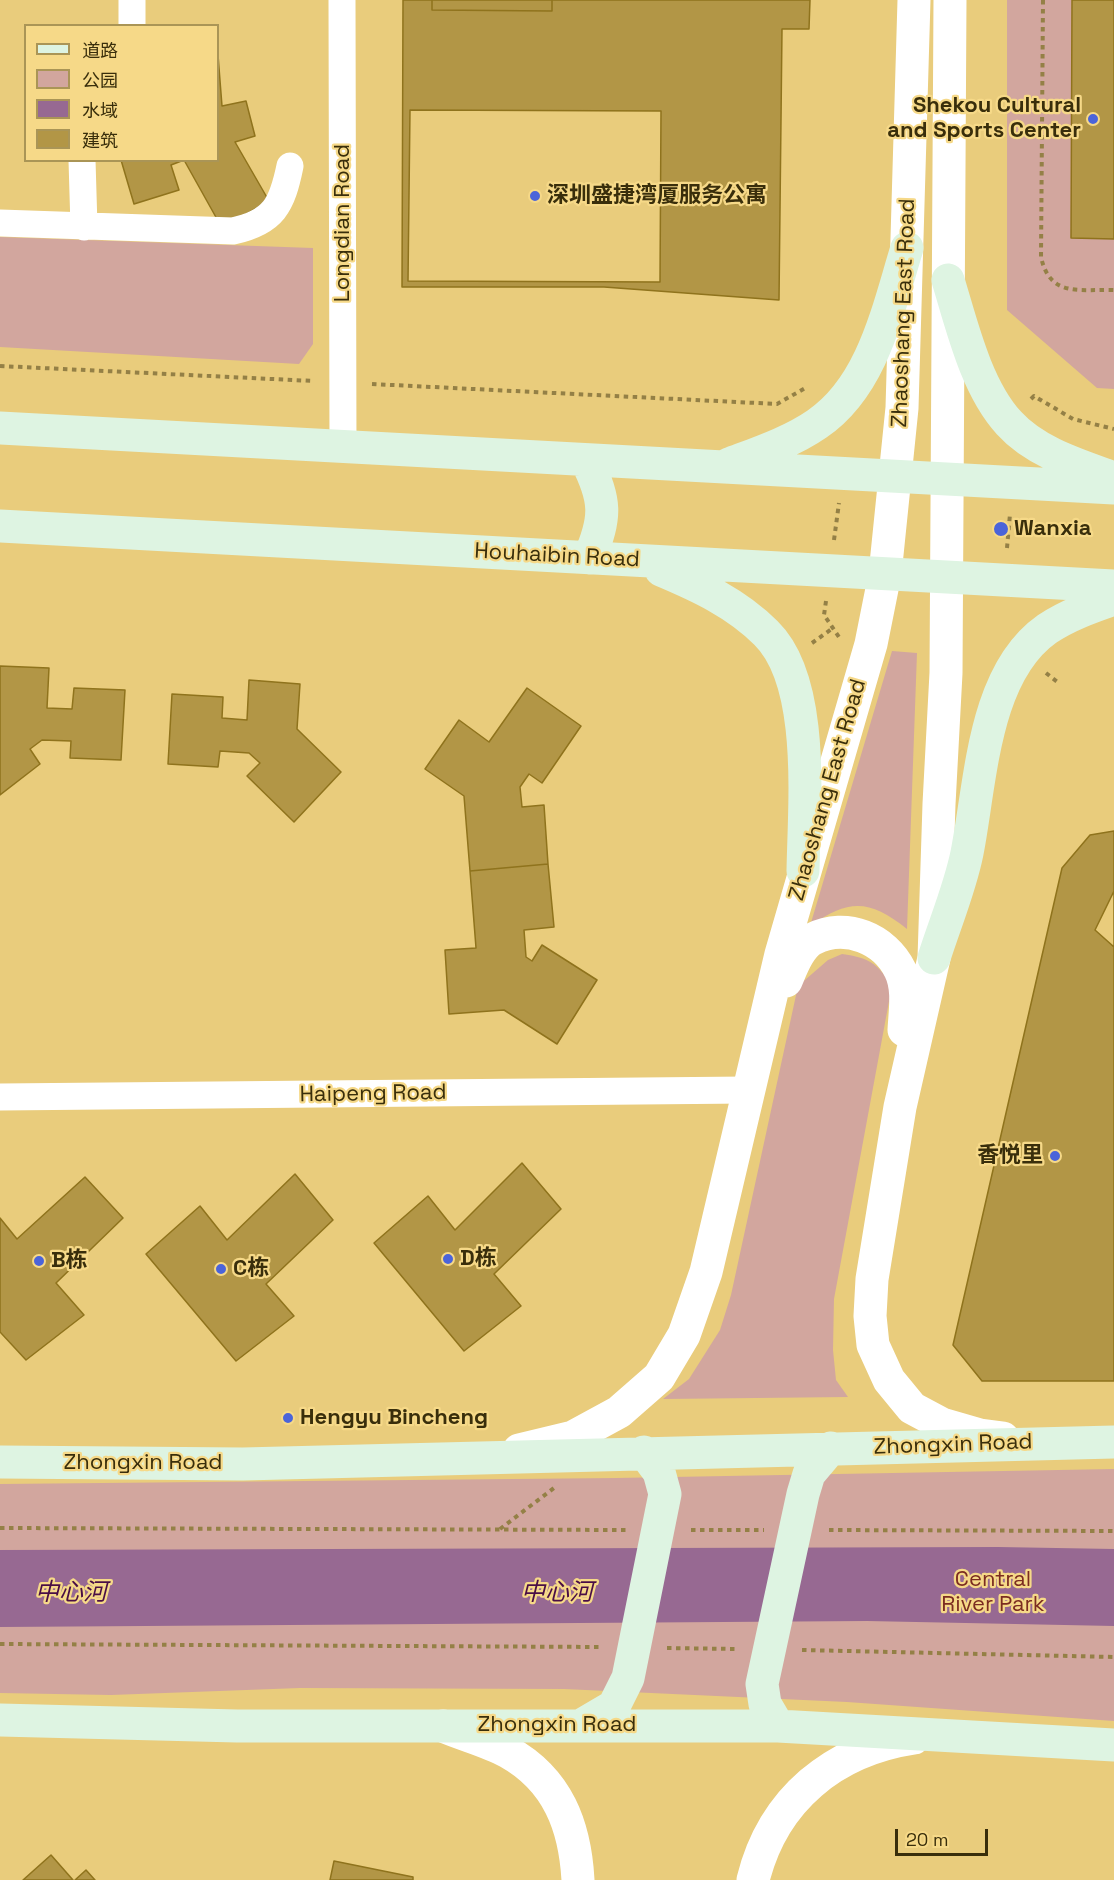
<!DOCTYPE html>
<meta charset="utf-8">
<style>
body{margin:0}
#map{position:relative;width:1114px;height:1880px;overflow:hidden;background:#e9cc7c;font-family:"Space Grotesk","Noto Sans SC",sans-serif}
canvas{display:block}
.legend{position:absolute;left:24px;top:24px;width:195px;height:138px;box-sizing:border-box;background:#f6d988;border:2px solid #aa9556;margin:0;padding:8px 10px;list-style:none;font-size:18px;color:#392e0b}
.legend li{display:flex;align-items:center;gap:12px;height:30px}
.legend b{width:30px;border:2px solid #aa9556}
.scale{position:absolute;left:895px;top:1829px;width:93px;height:27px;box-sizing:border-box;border:3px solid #392e0b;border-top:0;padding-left:8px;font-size:18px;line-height:21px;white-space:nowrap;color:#392e0b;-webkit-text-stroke:4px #f6d988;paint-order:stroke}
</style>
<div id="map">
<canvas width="1114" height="1880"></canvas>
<ul class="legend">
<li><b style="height:8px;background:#def4e2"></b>道路</li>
<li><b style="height:16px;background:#d2a69e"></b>公园</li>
<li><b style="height:16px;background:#976992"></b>水域</li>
<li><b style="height:16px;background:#b29646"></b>建筑</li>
</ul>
<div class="scale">20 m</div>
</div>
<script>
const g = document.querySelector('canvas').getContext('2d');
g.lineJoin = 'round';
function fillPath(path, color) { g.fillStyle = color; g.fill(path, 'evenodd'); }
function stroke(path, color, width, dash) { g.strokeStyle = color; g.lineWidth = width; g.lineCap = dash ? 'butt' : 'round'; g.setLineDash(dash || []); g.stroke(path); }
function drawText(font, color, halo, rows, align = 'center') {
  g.font = font + ' "Space Grotesk","Noto Sans SC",sans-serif'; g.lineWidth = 4.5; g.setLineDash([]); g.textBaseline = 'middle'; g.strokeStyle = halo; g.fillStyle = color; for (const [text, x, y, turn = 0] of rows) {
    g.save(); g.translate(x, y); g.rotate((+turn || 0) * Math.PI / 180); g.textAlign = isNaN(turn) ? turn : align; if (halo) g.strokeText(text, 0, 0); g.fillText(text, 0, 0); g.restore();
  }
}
fillPath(new Path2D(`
 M1007 0H1114V389L1097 388 1007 310Z
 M0 237 313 248V344L299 364 0 347Z
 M892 651 917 653 907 929C870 900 850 898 810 926Z
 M842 954C870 958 876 963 892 985L834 1299 833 1350 836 1380 848 1397 663 1399 689 1379 720 1330 731 1295 798 986 828 960Z
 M1114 1469V1721L847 1702 564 1689 300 1688 111 1695 0 1693V1484L616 1478Z`), '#d2a69e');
fillPath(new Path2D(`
 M998 1547 1114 1549V1626L867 1621 0 1627V1550Z`), '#976992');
const building = new Path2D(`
 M403 0H432V10L552 11V0H810L809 29H782L779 300 604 287H402Z
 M432 0H552V11L432 10Z
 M1072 0H1114V239L1071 238Z
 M218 55 222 106 246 101 255 136 235 142 269 201 222 228 184 160H218Z
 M410 110 661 111 660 282 408 281Z
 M121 160H184L171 165 179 190 134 204Z
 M0 666 49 668 47 708 72 709 74 688 125 690 121 760 70 758 71 741 42 740 30 749 40 764 0 795Z
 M249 680 300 684 297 729 341 772 294 822 247 776 260 763 249 753 220 751 218 767 168 764 172 694 223 697 222 718 247 720Z
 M527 688 581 726 542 783 529 774 520 787 522 807 544 805 548 864 470 871 464 796 425 769 459 720 489 742Z
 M1114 831V1381H982L953 1345 1062 868 1090 835Z
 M548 864 554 927 524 930 526 957 532 961 542 945 597 980 557 1044 504 1010 449 1014 445 950 476 948 470 871Z
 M1114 891V947L1095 930Z
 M522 1163 561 1209 494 1274 521 1306 464 1351 374 1243 428 1196 455 1230Z
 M295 1174 333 1220 266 1284 294 1316 236 1361 146 1254 200 1206 227 1240Z
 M85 1177 123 1218 56 1283 84 1315 26 1360 0 1332V1218L17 1239Z
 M51 1855 73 1880H23Z
 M334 1861 413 1877V1880H330Z
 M86 1870 95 1880H75Z`);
fillPath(building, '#b29646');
stroke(building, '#8f731d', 1.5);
stroke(new Path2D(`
 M1043 0 1041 257C1050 298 1080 289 1114 290
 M0 366 314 381
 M372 384 777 404 807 387
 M1031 399 1034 396 1073 419 1114 429
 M834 540 839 503
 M1007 548 1010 514
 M826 601 824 615 839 637
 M812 643 833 628
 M1046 673 1060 684
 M0 1528 626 1530
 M500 1529 554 1488
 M691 1530H764
 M829 1530 1114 1531
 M0 1644 602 1647
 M667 1648 737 1649
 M802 1650 1114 1657`), '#948046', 4, [4.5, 4.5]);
stroke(new Path2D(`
 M342 0 343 447
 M132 26V0
 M82 160 84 227
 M0 223 233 231C274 222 282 205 290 166
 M0 1097 747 1090`), '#fff', 27);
stroke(new Path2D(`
 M950 0 946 673 939 804 934 958 900 1107 872 1279 870 1316 873 1345 889 1380 912 1408 942 1424 980 1435 1003 1438
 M786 981C792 967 799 947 813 939 846 922 885 939 900 970 909 988 905 1011 904 1030
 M519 1450 573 1437 619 1412 659 1377 684 1335 706 1272 781 954 871 644 885 574 902 408 914 0
 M443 1726C464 1735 488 1741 508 1752 558 1780 575 1826 578 1880
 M753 1880C773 1799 834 1750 914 1738`), '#fff', 33);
stroke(new Path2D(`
 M948 280C962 326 976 387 1009 423 1035 452 1078 465 1114 478
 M0 428 1114 488
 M586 460C606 499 607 518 589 558
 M729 464C758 453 791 442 817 424 873 386 888 309 907 248
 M0 526 1114 586
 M661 570C699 586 736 603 766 633 816 682 804 805 803 871
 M934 958C945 923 960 888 967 853 981 782 983 674 1047 629 1068 615 1091 607 1114 599
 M0 1462 243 1464 1114 1442
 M0 1720 237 1726H778L1114 1745
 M580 1726 614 1706 628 1678 665 1494 659 1472 644 1452
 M778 1726 765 1704 762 1684 803 1494 809 1474 831 1448`), '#def4e2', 33);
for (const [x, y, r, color] of [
 [1093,119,6,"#4b64d9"],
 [535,196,6,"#4b64d9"],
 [1001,529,8,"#4b64d9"],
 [1055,1156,6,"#4b64d9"],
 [448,1259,6,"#4b64d9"],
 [39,1261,6,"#4b64d9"],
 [221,1269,6,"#4b64d9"],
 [288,1418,6,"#4b64d9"]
]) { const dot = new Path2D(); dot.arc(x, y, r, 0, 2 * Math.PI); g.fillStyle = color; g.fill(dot); stroke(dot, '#f6d988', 2); }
drawText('bold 22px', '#392e0b', '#f6d988', [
 ["Shekou Cultural",1081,106,"right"],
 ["and Sports Center",1081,131,"right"],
 ["深圳盛捷湾厦服务公寓",547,196],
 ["Wanxia",1014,529],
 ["香悦里",1043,1156,"right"],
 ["D栋",460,1259],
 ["B栋",51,1261],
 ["C栋",233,1269],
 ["Hengyu Bincheng",300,1418]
], 'left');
drawText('22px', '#392e0b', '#f6d988', [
 ["Longdian Road",343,223,-90],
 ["Zhaoshang East Road",904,313,-88],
 ["Houhaibin Road",557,556,3],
 ["Zhaoshang East Road",828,790,-74],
 ["Haipeng Road",373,1094,-1],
 ["Zhongxin Road",953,1445,-2],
 ["Zhongxin Road",143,1463],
 ["Zhongxin Road",557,1725]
]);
drawText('22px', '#7b2c21', '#f6d988', [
 ["Central",993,1580],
 ["River Park",993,1605]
]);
drawText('italic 24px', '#490e46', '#f6d988', [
 ["中心河",71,1593],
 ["中心河",557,1593]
]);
</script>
